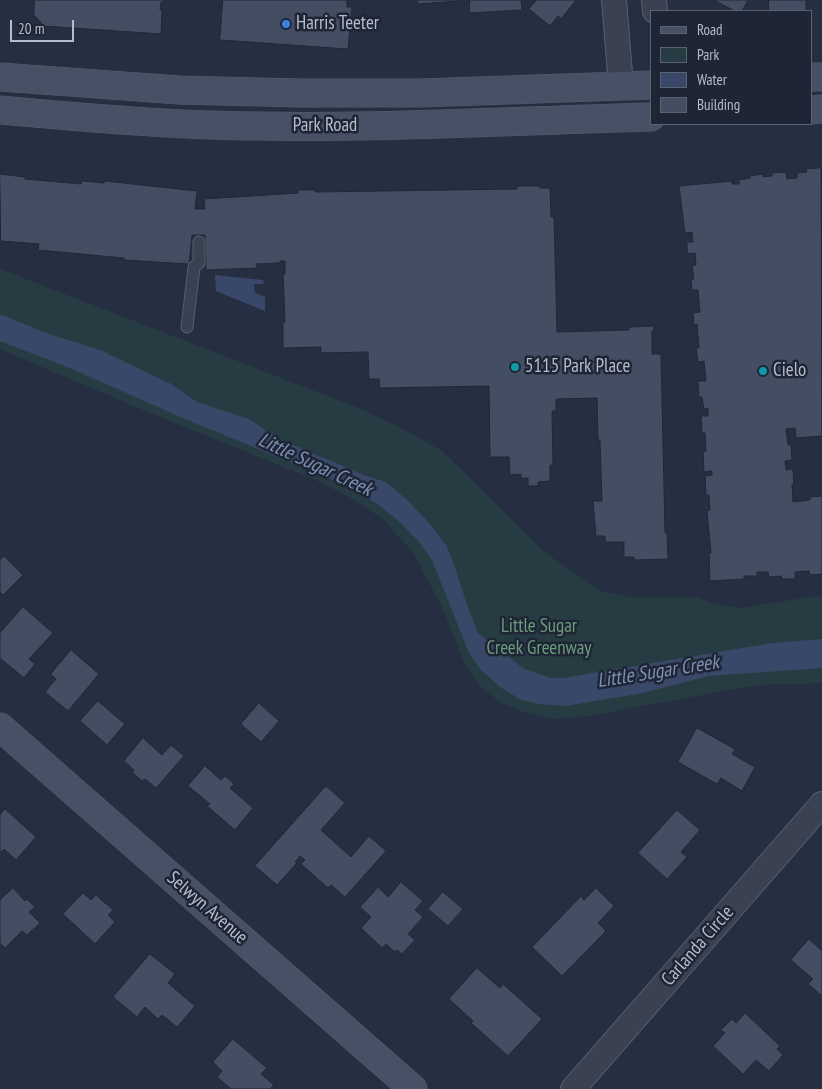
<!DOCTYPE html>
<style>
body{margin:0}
#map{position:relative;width:822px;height:1089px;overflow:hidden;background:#252f41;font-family:"PT Sans Narrow",sans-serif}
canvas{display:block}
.legend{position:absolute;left:650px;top:10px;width:162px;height:115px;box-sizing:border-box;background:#1e2636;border:1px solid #5b6272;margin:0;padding:6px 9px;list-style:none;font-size:15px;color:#b6bccb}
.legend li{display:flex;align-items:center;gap:10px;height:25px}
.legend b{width:25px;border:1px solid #5b6272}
.scale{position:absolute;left:10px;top:20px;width:64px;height:22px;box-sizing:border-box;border:2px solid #b6bccb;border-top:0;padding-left:6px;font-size:15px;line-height:18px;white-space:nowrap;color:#b6bccb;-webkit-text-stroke:4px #1e2636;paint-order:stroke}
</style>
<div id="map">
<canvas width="822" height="1089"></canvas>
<ul class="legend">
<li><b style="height:6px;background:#475064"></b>Road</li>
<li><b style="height:14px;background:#273c42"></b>Park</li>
<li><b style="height:14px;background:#394868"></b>Water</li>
<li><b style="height:14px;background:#444e63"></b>Building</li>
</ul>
<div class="scale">20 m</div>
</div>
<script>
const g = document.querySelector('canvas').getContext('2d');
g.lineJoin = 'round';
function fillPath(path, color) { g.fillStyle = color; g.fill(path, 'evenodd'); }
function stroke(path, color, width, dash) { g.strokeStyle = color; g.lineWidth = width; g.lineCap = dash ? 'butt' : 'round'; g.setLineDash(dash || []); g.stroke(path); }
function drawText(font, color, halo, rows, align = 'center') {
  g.font = font + ' "PT Sans Narrow",sans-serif'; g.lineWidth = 5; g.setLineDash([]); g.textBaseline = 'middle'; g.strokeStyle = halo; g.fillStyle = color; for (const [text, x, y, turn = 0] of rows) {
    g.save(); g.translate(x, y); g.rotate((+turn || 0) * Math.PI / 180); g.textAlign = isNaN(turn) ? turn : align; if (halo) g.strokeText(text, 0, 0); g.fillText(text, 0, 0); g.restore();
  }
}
fillPath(new Path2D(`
 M0 269 356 407 399 427 441 450 547 554 601 591 629 597H695L717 604 742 608 822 595V683L756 685 589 716 554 719 521 711 500 702 480 686 464 662 443 609 413 552 383 519 351 498 318 481 148 412 0 349Z`), '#273c42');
fillPath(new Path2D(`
 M215 275 263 280 264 284H254L255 293 265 297V311L216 291Z
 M0 314 46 333 100 350 171 384 197 402 249 419 277 438 366 476 386 482 407 500 430 524 446 545 454 564 468 608 478 633 524 669 551 678H563L772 643 822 639V668L709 676 638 694 565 706 539 704 521 700 500 687 482 671 469 653 432 560 420 543 400 522 376 503 343 484 185 419 72 369 0 341Z`), '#394868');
const building = new Path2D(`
 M35 0H164V2H161L160 10H162L161 34 44 26 34 15Z
 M223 0H347V7H352L348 49 220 40Z
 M418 0H459V1L418 4Z
 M470 0H521L522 10 470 13Z
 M537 0H576L561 19 558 16 550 26 529 9Z
 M714 0H748L742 11H735Z
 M769 0H806V11H769Z
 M821 168 822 436 796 438 795 428 786 429 788 445H791L792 460 785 461 786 470 793 469 794 484H792L793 502 810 500V497L822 496V574L810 575 809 571 795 572V579H782L781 576 769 577 768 572H757V576H744V579L710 581 709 552 711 553 707 511 710 510 709 495H706L705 476 712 475V471L704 472 703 452 706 451 705 433H702L701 416H708V408L704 409 702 397H699L698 381H706L704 361 698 362 696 348H699L697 324 694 325 693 313 700 312 698 290H692L691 279H694L692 266 696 265 695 253 688 254 687 250V242H693L692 232 685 233 679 186 732 181V184H739V180L750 178V176L763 174V177L772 176V173L786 172 787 179 797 178V173L807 172 806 169Z
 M0 174 25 177V179L81 184 82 181 104 183 105 181 197 191 195 209H205L204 199 298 193V190H315V192L517 189V186H540V188H550L551 217H554L557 332 629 330V327L654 326V330L652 331V354H661L665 533H667L668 559 635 560 634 557H624V542H605V536H596L593 501H602L600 440H598L597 398 556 399V411H552L553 465H550V481L538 482V486H528V478H521V474L510 475 509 457H490L489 386 380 388 379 379H369L368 352 321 353V347L283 348V322H285L283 274H285V261H280V263L256 264 257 268 206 270 205 235H192L189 264 124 260V258L38 250 39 244 1 241Z
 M4 556 23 575 3 595 0 592V560Z
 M23 607 53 633 29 659 35 664 24 678 0 658V633Z
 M71 650 99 674 68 711 45 692 56 679 51 674Z
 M98 701 125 724 107 745 80 721Z
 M259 703 279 721 261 742 241 724Z
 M697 728 735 749 732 754 755 767 742 791 721 778 717 784 678 762Z
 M143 738 162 755 171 745 184 756 156 788 145 779 142 781 132 772 134 770 124 761Z
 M205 766 221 780 225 776 234 784 230 788 253 808 235 830 207 806 210 804 188 786Z
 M326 786 345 803 321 830 351 857 369 836 386 851 345 897 331 885 328 888 301 864 305 860 300 856 295 862 297 863 277 885 255 866Z
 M5 809 36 837 16 860 4 849 0 853V815Z
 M677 810 700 830 681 852 687 857 667 879 638 853Z
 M401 882 423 901 415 910 423 917 408 934 415 940 402 954 397 950 395 952 386 944 382 948 361 928 371 917 360 907 378 887 388 897Z
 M13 888 25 901 27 899 35 907 29 912 40 923 27 935 22 931 5 948 0 943V900Z
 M596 888 614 906 598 923 606 931 562 976 532 947 581 896 584 900Z
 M443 892 463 909 448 926 428 909Z
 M83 893 91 900 96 895 113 910 108 915 115 922 95 944 63 914Z
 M809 939 822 951V996L808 984 813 979 791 960Z
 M150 954 175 974 168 983 195 1006 177 1027 162 1015 158 1019 145 1007 137 1017 113 997Z
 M477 968 500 988 503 984 542 1019 508 1056 471 1023 473 1021 449 999Z
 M745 1013 780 1046 777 1049 783 1055 769 1071 756 1060 743 1074 713 1046 725 1033 721 1030 732 1019 736 1023Z
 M233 1039 267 1068 261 1074 274 1085 270 1089H231L217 1077 222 1071 213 1062Z`);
fillPath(building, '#444e63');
stroke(building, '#202838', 1);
const lane = new Path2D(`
 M187 327 194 267 199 263V242`);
const street = new Path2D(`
 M614 0 621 86
 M654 0 655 11
 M573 1089 822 804`);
const secondary = new Path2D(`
 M0 77 179 90 301 93H420L651 85
 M811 77H822
 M0 110C70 116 141 123 212 125 358 130 505 121 651 117
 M811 110 822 109
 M0 727 413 1089`);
stroke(lane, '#575f6e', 13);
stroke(street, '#575f6e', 26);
stroke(secondary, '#575f6e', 29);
stroke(lane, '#3a4151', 11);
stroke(street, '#3a4151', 24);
stroke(secondary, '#475064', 28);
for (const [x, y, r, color] of [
 [286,24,5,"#3f7fe0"],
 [515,367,5,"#0f9aa8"],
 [763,371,5,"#0f9aa8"]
]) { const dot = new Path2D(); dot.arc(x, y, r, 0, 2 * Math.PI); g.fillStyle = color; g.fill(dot); stroke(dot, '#1e2636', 2); }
drawText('19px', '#b6bccb', '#1e2636', [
 ["Harris Teeter",296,24],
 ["5115 Park Place",525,367],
 ["Cielo",773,371]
], 'left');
drawText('19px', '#b6bccb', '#1e2636', [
 ["Park Road",325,126],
 ["Selwyn Avenue",207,908,41],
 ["Carlanda Circle",698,946,-49]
]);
drawText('19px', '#6d9c7c', '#1e2636', [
 ["Little Sugar",539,627],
 ["Creek Greenway",539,649]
]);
drawText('italic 20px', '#7d8fb2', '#1e2636', [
 ["Little Sugar Creek",315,465,25],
 ["Little Sugar Creek",658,672,-9]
]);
</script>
